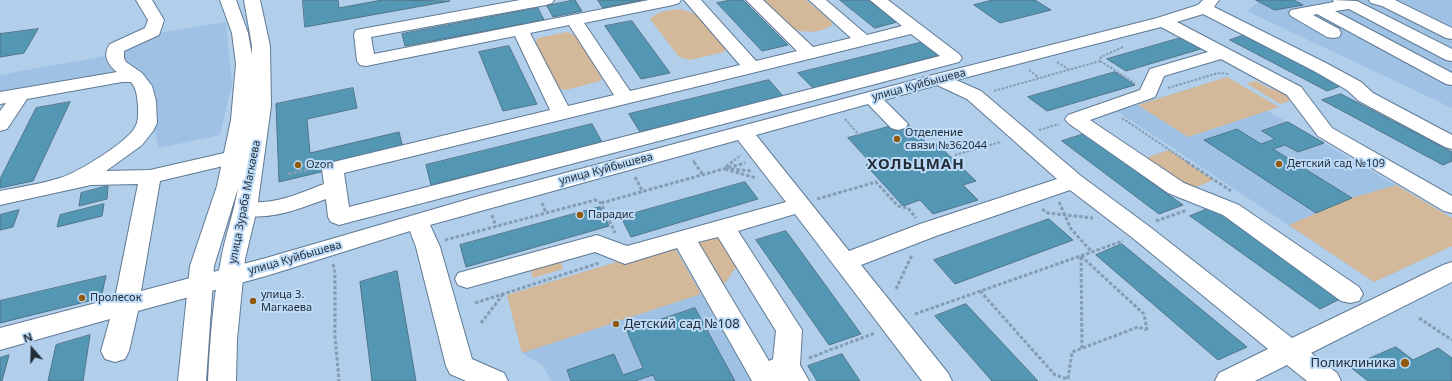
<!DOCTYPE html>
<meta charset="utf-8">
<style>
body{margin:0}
#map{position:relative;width:1452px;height:381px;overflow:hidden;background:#b1ceeb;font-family:"Noto Sans",sans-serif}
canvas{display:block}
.north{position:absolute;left:12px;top:329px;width:40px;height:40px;-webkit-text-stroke:3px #bedbf8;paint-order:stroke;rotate:340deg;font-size:11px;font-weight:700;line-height:16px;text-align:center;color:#232e3a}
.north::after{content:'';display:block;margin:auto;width:14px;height:18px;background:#232e3a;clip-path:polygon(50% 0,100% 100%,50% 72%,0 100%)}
</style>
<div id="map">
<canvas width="1452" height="381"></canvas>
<div class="north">N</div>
</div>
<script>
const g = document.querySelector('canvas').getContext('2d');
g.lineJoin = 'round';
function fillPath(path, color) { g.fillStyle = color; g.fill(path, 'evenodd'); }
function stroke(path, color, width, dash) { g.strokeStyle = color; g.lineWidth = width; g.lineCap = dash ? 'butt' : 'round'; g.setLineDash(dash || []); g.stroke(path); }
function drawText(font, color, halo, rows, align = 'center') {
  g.font = font + ' "Noto Sans",sans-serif'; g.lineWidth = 4; g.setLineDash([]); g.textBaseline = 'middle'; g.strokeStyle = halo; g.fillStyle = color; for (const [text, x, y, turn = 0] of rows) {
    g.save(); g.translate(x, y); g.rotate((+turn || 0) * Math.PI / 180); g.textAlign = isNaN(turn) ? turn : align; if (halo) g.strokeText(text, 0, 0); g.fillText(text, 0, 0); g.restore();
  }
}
fillPath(new Path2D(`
 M1260 0H1452V108L1247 11Z
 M226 22 232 84 220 135 159 148 140 76 0 97V75L110 55 158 33Z
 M1227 77 1279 107 1268 111 1452 218V246L1374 282 1117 111Z
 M673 245 751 381H552L542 365 522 353 507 295Z`), '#9fc2e4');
fillPath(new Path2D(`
 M761 0H806L832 22V25C821 33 803 34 792 28Z
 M680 9 695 14 726 48 724 52 690 60 683 58 679 57 650 19C656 11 671 10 680 9Z
 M567 32 575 35 600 75 602 80 600 81 566 90 557 88 534 44 538 38Z
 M1227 77 1279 107 1188 137 1138 105Z
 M1256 81 1269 88 1284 92 1290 101 1280 104 1246 83Z
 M1169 150 1214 180 1191 189 1146 158Z
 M1396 185 1452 218V246L1374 282 1289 225 1352 198Z
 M709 235 719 238 737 266 720 290 693 242Z
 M673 245 701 294 522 353 507 295Z
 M559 256 563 269 533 278 529 265Z`), '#d4b89a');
const building = new Path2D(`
 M303 0H338L339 8 382 0 450 1 305 27Z
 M575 0 582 11 553 17 547 6Z
 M598 0H642L603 8Z
 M731 0H743L788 45 762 51 717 3Z
 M840 0H868L897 22 875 28Z
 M993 0H1035L1051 10 1000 23 974 5Z
 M1256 0H1294L1303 5 1275 10Z
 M538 8 544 20 405 46 402 34Z
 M632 21 670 73 641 79 605 26Z
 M38 29 24 53 0 57V34Z
 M1248 34 1346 84 1327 91 1230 40Z
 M1184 37 1204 48 1126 71 1107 59Z
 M923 42 940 55 813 88 798 73Z
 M509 46 537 104 503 111 479 52Z
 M1115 72 1135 85 1047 111 1028 97Z
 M769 80 783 96 640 132 629 114Z
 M353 88 357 108 307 119 310 153 399 132 404 152 279 182 276 104Z
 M1341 94 1452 152V161L1443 165 1322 100Z
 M70 102 33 181 0 188V179L36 108Z
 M906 122 930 146 937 144 976 181 963 185 978 200 933 214 920 200 903 206 866 165 871 163 848 138Z
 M1288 122 1324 143 1298 152 1285 145 1273 149 1352 198 1316 213 1204 140 1237 129 1261 144 1275 139 1262 131Z
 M592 124 602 142 431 185 426 165Z
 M1084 134 1183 205 1159 214 1062 141Z
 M745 182 758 199 631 237 621 217Z
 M108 186 107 199 79 206 81 193Z
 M104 204 102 216 57 227 60 215Z
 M1215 206 1346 296 1320 309 1190 216Z
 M600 207 609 226 466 267 460 245Z
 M19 210 13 227 0 230V215Z
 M1049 219 1073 240 955 284 934 260Z
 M786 231 861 334 829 345 756 240Z
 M1122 244 1247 347 1218 360 1096 255Z
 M397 271 416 381H372L360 282Z
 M106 276 101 298 0 323V301Z
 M966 304 1038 381H992L935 316Z
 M695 308 735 381H656L653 375 635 381H571L567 370 614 354 623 375 643 368 627 331Z
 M90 335 83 381H48L56 345Z
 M1396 347 1413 360 1438 348 1452 358V381H1368L1350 367Z
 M842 354 860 381H817L808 366Z
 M9 355 2 381H0V358Z`);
fillPath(building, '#5497b5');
stroke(building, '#4f7587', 1);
const minor = new Path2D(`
 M136 0H152L164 20 159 35 124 51V58L126 62 142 73 152 86 156 101 157 123 153 131 142 145 106 171 150 170 233 151 240 152 243 157 240 162 160 181 141 291 266 258 479 196 933 75 1157 18 1198 5 1203 0H1219L1214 7 1326 63 1361 82 1373 93 1452 135V149L1445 147 1359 101 1347 90 1314 71 1203 14 1177 22 1301 87 1332 128 1452 196V213L1444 211 1318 136 1287 95 1221 59 1164 76 1155 97 1090 120 1184 183 1239 205 1359 287 1363 294 1359 301 1350 303 1341 301 1223 215 1168 193 1068 123 1065 119 1068 115 1140 90 1150 69 1208 52 1161 27 956 80 981 91 1081 176 1150 227 1292 338 1443 265 1452 262V282L1311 353 1337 373 1341 381H1307L1287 365 1255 381H1215L1219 373 1268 349 1134 239 1070 190 936 236 861 265 948 373 952 381H922L795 214 738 231 802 330 800 365 809 381H752L677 248 625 264 595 252 467 288 458 285 455 279 458 273 597 235 627 246 786 202 738 140 430 225 440 247 472 359 504 373 508 381H466L450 374 446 366 416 247 410 231 266 276 138 311 129 351 125 359 115 362 105 359 101 351 110 319 0 350V328L115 298 138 184 91 185 0 205V191C20 187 41 184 60 178 77 173 124 144 134 129 139 122 138 114 138 106 137 97 137 89 131 82H122L27 99 7 129 0 131V111L6 103 0 104V92L117 72C108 65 102 55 110 44L145 28 148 20ZM937 85 967 99 1057 179 920 224 849 251 756 135 868 104 891 128 898 130 905 128 908 124 884 100ZM718 237 776 331 773 359 769 361 698 242Z
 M520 0H554L552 3 546 5 371 37 374 54 649 0H681L679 3 673 5 584 23 630 91 740 65 684 0H701L756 61 797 51 746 0H763L813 47 851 38 809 0H826L867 35 902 26 870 0H888L959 54 962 58 959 62 339 225 331 222 328 217 326 199C298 209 268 222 238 214L235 209 238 204C247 201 254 203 263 202 284 201 305 191 324 184L322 169 325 164 550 110 515 36 366 66 360 65 357 61 354 34 356 30ZM569 25 614 95 568 106 530 33ZM911 34 940 56 349 207 344 173Z
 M1333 0 1357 1 1452 49V61L1446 60 1349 9 1335 11 1452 73V85L1446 84 1317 14 1313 15 1339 29 1341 33 1339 37 1333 38 1327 37 1291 16 1289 13 1291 10 1334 2Z
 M1369 0H1395L1452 28V39L1446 38 1382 6 1371 3Z`);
const major = new Path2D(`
 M220 0H236L248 33 252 55V46L244 0H260L270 46 271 106 257 209 245 259 237 339 236 381H208C210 341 213 299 221 260 225 236 234 213 238 188L214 266 206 381H178L190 266 217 186 231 120 236 64 232 33Z`);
stroke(minor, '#607a94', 2);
stroke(major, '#607a94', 2);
stroke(new Path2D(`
 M1100 61 1135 83
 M1057 62 1068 69
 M1029 70 1039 78
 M1168 88 1218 73 1229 74
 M994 91 1100 61 1101 57 1123 47
 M1122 118 1189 163
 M845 119 859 135
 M1039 130 1059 124
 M955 155 1001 142
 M693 160 695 163
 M731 163 741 155`), '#859db4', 2, [2.5, 1.5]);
stroke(new Path2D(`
 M694 162 703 175
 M1187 162 1231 191
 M726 167 732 162
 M725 169 756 178
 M731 169 752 171
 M288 174 315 168
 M635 177 643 192
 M817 199 876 182 898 206 908 208 916 218
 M1059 202 1071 229 1092 252
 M542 203 546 213
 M601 203 745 163
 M1042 209 1048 213 1093 218
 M492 215 496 227
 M1156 221 1187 210
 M445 240 595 200 601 203 615 233
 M1081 256 1144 314 1147 330
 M1081 257 1082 348
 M333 264 335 273V336L339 381
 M896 289 912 255
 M980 291 1055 375 1068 379 1072 352 1138 327 1147 330
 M475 303 599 263
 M915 314 1123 241
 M1419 318 1452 340
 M481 323 504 293
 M809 358 875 333`), '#859db4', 3, [3.5, 2]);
fillPath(minor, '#fff');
fillPath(major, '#fff');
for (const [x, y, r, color] of [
 [897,139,4,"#915b0f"],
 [1279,164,4,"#915b0f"],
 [298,165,4,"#915b0f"],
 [580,215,4,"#915b0f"],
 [82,298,4,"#915b0f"],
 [253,301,4,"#915b0f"],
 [616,324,4,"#915b0f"],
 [1405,363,5,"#915b0f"]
]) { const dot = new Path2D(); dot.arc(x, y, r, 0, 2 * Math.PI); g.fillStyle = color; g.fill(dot); stroke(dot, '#bedbf8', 1.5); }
drawText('11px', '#232e3a', '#bedbf8', [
 ["улица Куйбышева",919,85,-15],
 ["улица Куйбышева",606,169,-15],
 ["улица Зураба Магкаева",245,202,-79],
 ["улица Куйбышева",295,258,-16]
]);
drawText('11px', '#232e3a', '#bedbf8', [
 ["Отделение",905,133],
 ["связи №362044",905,146],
 ["Детский сад №109",1287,164],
 ["Ozon",306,165],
 ["Парадис",588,215],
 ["улица З.",261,295],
 ["Магкаева",261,308],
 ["Пролесок",90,298]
], 'left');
drawText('13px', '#232e3a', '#bedbf8', [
 ["Детский сад №108",624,324],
 ["Поликлиника",1396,363,"right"]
], 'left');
g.letterSpacing = '1px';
drawText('bold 15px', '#232e3a', '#bedbf8', [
 ["ХОЛЬЦМАН",916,165]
]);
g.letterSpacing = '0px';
</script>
